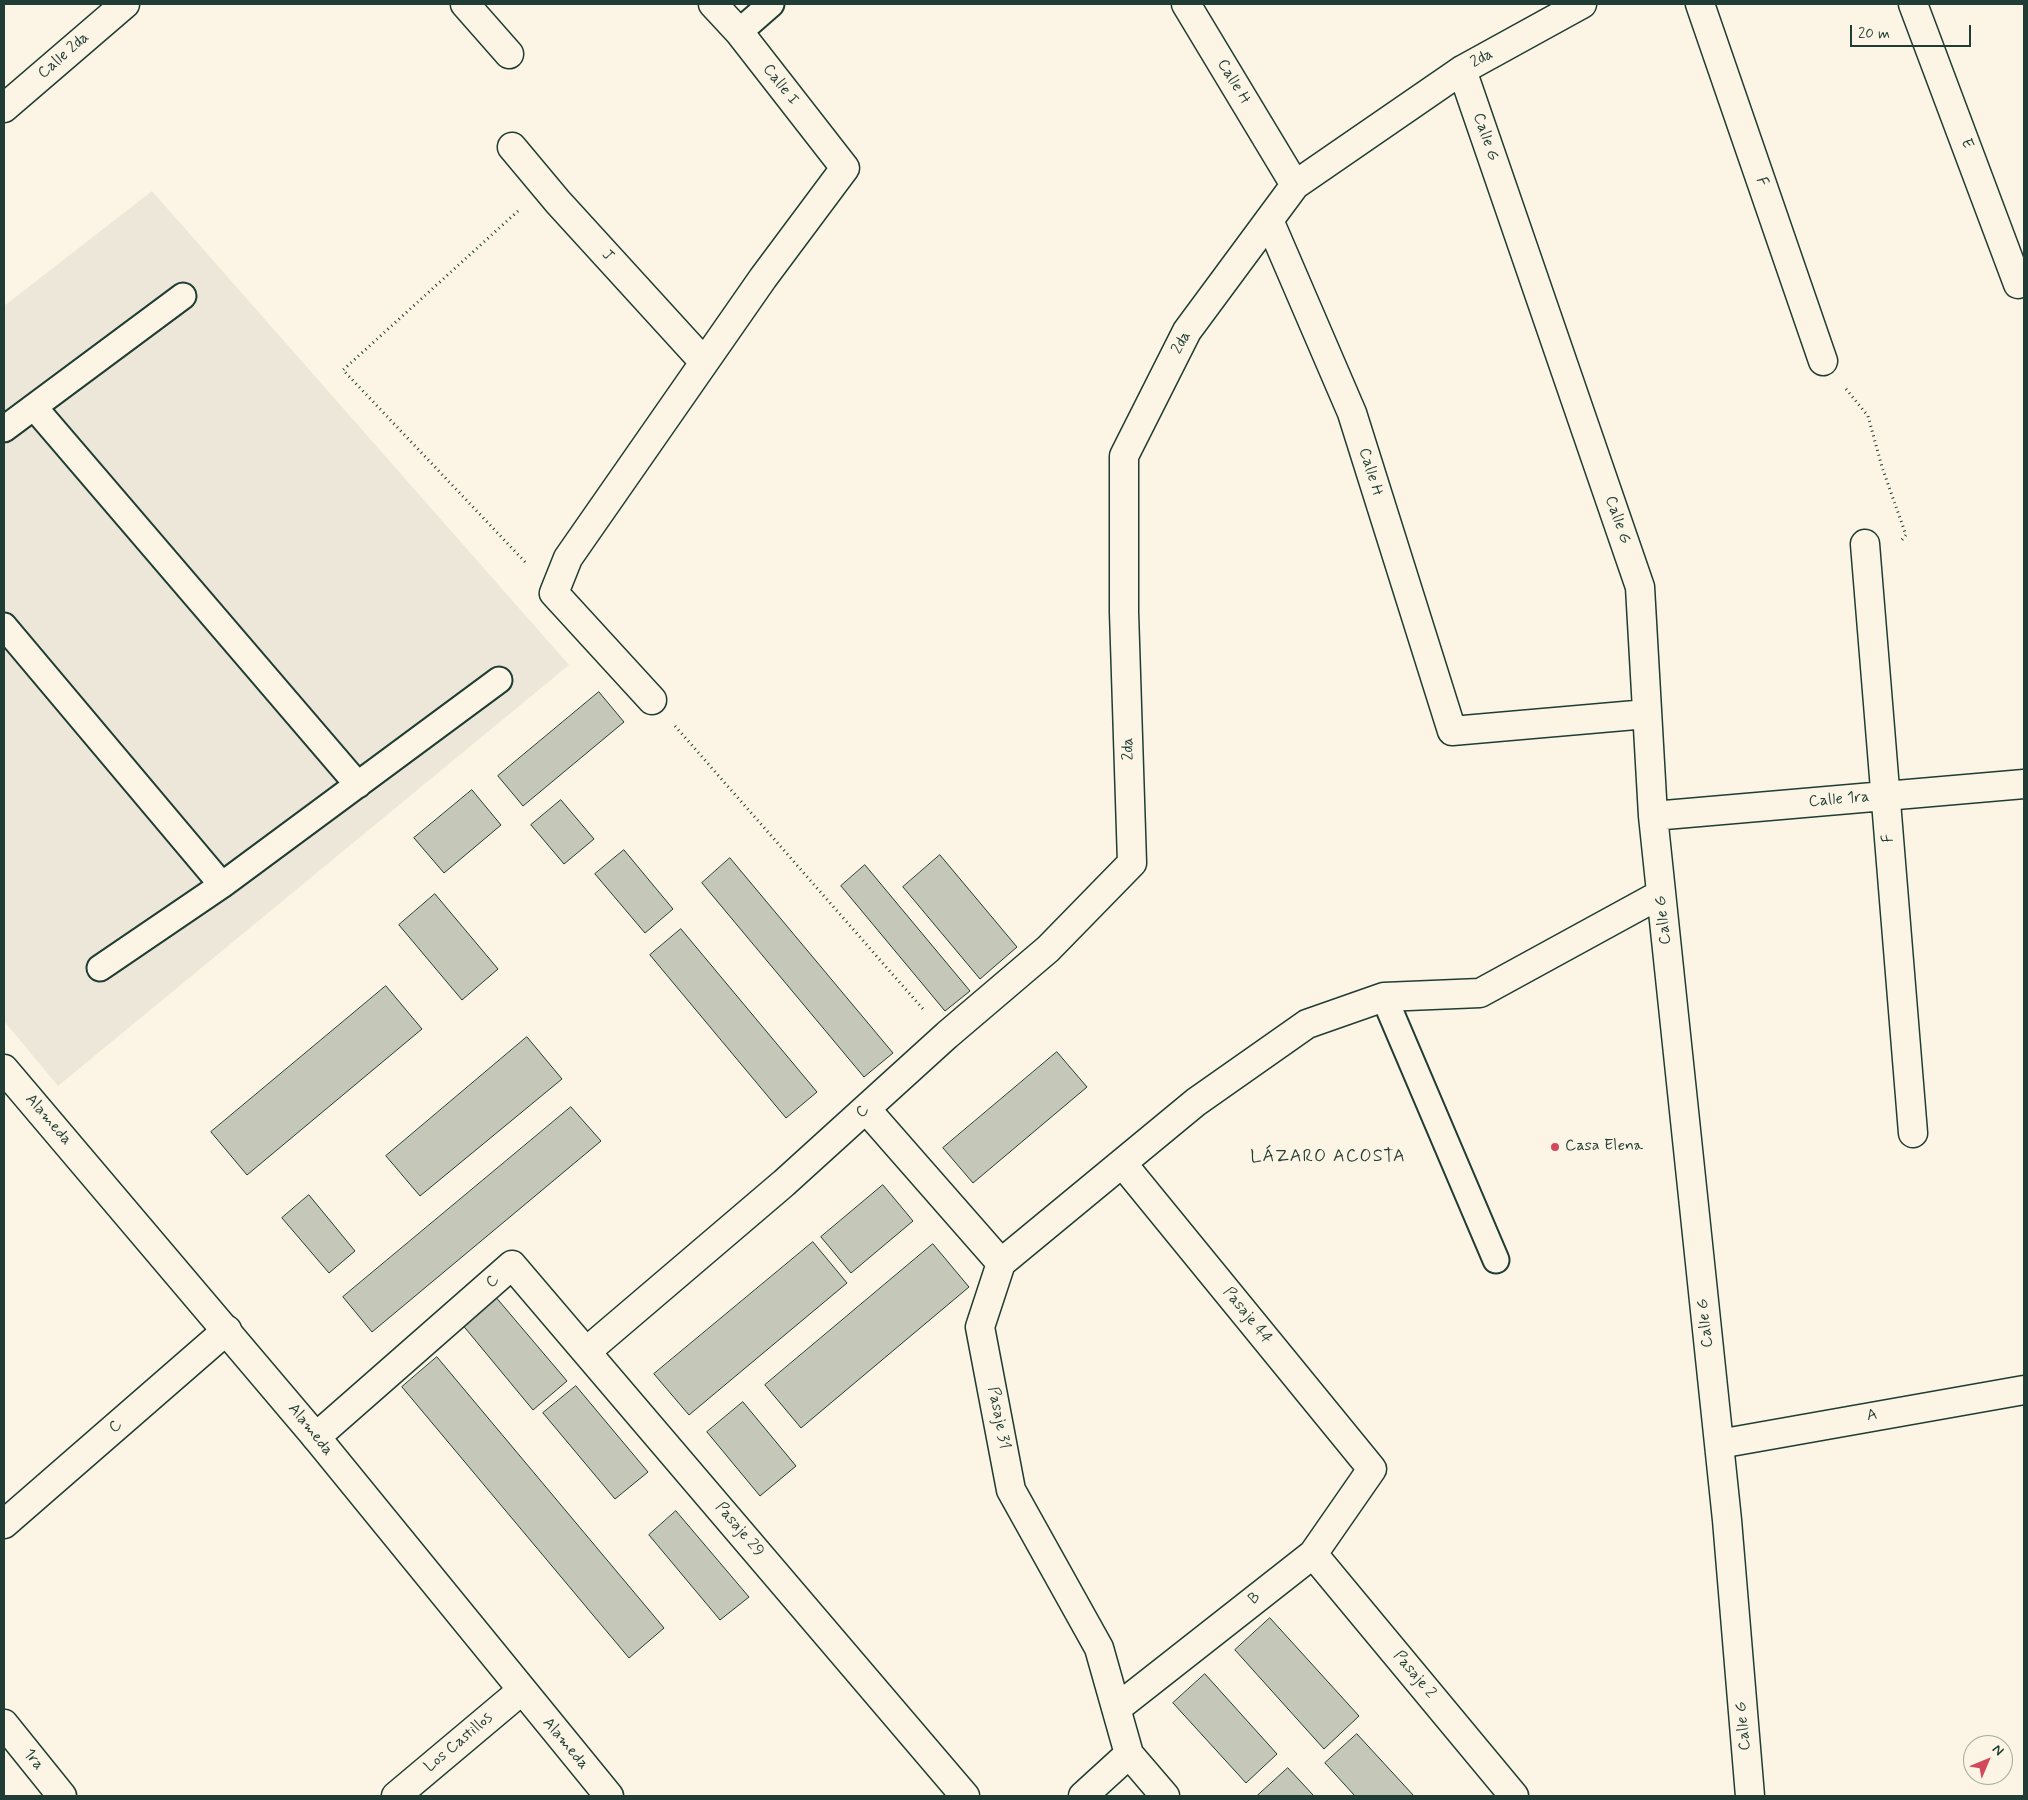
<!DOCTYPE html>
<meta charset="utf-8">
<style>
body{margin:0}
#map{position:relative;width:2028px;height:1800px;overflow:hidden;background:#fcf5e5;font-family:Mynerve,sans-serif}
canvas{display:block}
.frame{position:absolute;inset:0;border:5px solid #1f3d34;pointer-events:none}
.north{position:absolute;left:1963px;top:1735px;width:50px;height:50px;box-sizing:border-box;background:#fcf5e5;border:1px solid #a4ab9e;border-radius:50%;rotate:45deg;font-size:14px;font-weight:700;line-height:20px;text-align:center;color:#1f3d34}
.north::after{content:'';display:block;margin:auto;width:18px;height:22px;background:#d1495b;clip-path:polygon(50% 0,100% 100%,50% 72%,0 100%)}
.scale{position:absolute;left:1850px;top:25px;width:121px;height:22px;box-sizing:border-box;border:2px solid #1f3d34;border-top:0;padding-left:6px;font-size:15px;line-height:18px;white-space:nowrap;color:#1f3d34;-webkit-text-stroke:4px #fcf5e5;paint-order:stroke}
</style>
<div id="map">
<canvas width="2028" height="1800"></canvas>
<div class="frame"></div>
<div class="north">N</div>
<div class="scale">20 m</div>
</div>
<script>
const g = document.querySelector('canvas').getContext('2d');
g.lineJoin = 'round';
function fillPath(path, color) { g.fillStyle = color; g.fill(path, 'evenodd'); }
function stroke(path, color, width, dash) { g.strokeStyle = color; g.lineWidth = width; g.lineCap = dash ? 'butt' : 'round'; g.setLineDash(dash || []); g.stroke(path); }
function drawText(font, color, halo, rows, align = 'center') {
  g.font = font + ' Mynerve,sans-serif'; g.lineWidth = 5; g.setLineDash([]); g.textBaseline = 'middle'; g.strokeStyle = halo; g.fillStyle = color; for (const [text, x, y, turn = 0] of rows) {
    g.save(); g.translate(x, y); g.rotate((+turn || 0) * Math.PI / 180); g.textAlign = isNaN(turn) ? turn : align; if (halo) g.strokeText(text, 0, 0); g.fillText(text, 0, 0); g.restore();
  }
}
fillPath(new Path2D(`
 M152 191 569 665 58 1086 4 1021V306Z`), '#ece7d8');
const building = new Path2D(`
 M599 692 624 722 523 806 498 776Z
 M472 790 501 825 444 873 414 838Z
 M561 800 594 839 564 864 531 825Z
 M624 850 673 909 645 933 595 874Z
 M940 855 1017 947 980 979 903 887Z
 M730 858 893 1053 864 1077 702 883Z
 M865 865 970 991 945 1011 841 886Z
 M435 894 498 969 462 1000 399 925Z
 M681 929 817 1092 786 1118 650 955Z
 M386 986 422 1029 247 1175 211 1132Z
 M527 1037 562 1079 420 1196 386 1156Z
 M1057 1052 1087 1087 973 1183 943 1148Z
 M571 1107 601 1141 372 1332 343 1297Z
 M883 1185 913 1221 851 1273 821 1237Z
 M309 1195 355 1251 329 1273 282 1218Z
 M813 1242 847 1283 689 1415 654 1374Z
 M933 1244 969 1287 801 1428 765 1385Z
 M494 1295 567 1381 533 1410 461 1323Z
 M437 1357 664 1628 629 1658 402 1387Z
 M576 1386 648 1472 615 1499 543 1413Z
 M743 1402 796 1466 760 1496 707 1432Z
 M676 1511 749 1597 720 1620 649 1535Z
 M1270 1618 1359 1716 1324 1749 1235 1650Z
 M1205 1674 1277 1754 1246 1783 1173 1703Z
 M1357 1734 1414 1796H1355L1325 1763Z
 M1288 1768 1314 1796H1257Z`);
fillPath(building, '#c5c7b9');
stroke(building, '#1f3d34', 1);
const lane = new Path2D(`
 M739 32 771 4
 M34 407 358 785
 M4 429 183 296
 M4 626 222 885
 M100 968 222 885 499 680
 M1384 997 1496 1260`);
const street = new Path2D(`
 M465 4 509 54
 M1186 4 1295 185
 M1700 4 1823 361
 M1913 4 2018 284
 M1462 70 1640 587 1653 816 1727 1520 1750 1796
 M4 108 125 4
 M512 147 558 202 704 362
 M1269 220 1352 413 1452 731 1647 714
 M1865 544 1913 1133
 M652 700 554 593 568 558 763 278 845 168 739 32 713 4
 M1653 816 2024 784
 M866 1109 1001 1263 980 1327 1011 1490 1099 1648 1129 1754 1165 1796
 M1001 1263 1196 1102 1307 1024 1384 997 1480 993 1661 894
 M587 1351 784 1183 947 1035 1048 949 1132 863 1124 612V456L1187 331 1295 185 1462 70 1582 4
 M316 1437 512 1265 965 1796
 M1719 1444 2024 1390
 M4 1524 227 1330
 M1313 1554 1514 1796
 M1117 1708 1313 1554 1372 1469 1122 1163
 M4 1724 62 1796
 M396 1796 521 1691
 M1083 1796 1129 1754`);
const primary = new Path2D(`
 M4 1069 316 1437 609 1796`);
stroke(lane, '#1f3d34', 29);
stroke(street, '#1f3d34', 31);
stroke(primary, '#1f3d34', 31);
stroke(new Path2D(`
 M518 211 343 370 527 564
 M1846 389 1868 416 1882 467 1906 535 1901 541
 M675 726 923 1009`), '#1f3d34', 3, [1, 4]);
stroke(lane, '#fcf5e5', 25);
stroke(street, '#fcf5e5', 28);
stroke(primary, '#fcf5e5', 28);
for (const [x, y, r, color] of [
 [1555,1147,5,"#d1495b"]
]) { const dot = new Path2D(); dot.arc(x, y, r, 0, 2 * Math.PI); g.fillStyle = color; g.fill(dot); stroke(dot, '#fcf5e5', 2); }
drawText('16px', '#1f3d34', '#fcf5e5', [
 ["Calle 2da",64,56,-41],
 ["2da",1482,59,-29],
 ["Calle H",1233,82,59],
 ["Calle I",780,85,52],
 ["Calle G",1485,137,71],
 ["E",1966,144,69],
 ["F",1761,182,71],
 ["J",607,256,48],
 ["2da",1182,343,-61],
 ["Calle H",1370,472,73],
 ["Calle G",1617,520,71],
 ["2da",1129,749,-92],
 ["Calle 1ra",1839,800,-5],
 ["F",1889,838,-95],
 ["Calle G",1664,920,-96],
 ["C",863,1112,-42],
 ["Alameda",48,1120,49],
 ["C",493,1282,-41],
 ["Pasaje 44",1247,1316,51],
 ["Calle G",1706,1323,-96],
 ["A",1872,1416,-10],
 ["Pasaje 31",998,1418,79],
 ["C",116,1427,-41],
 ["Alameda",310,1430,51],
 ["Pasaje 29",739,1530,50],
 ["B",1255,1599,-38],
 ["Pasaje 2",1414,1675,50],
 ["Calle G",1744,1726,-95],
 ["Los Castillos",459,1743,-40],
 ["Alameda",565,1744,50],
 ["1ra",33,1760,51]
]);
drawText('16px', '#1f3d34', '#fcf5e5', [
 ["Casa Elena",1565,1147]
], 'left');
g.letterSpacing = '1px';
drawText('18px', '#1f3d34', '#fcf5e5', [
 ["LÁZARO ACOSTA",1328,1157]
]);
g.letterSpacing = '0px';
</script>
